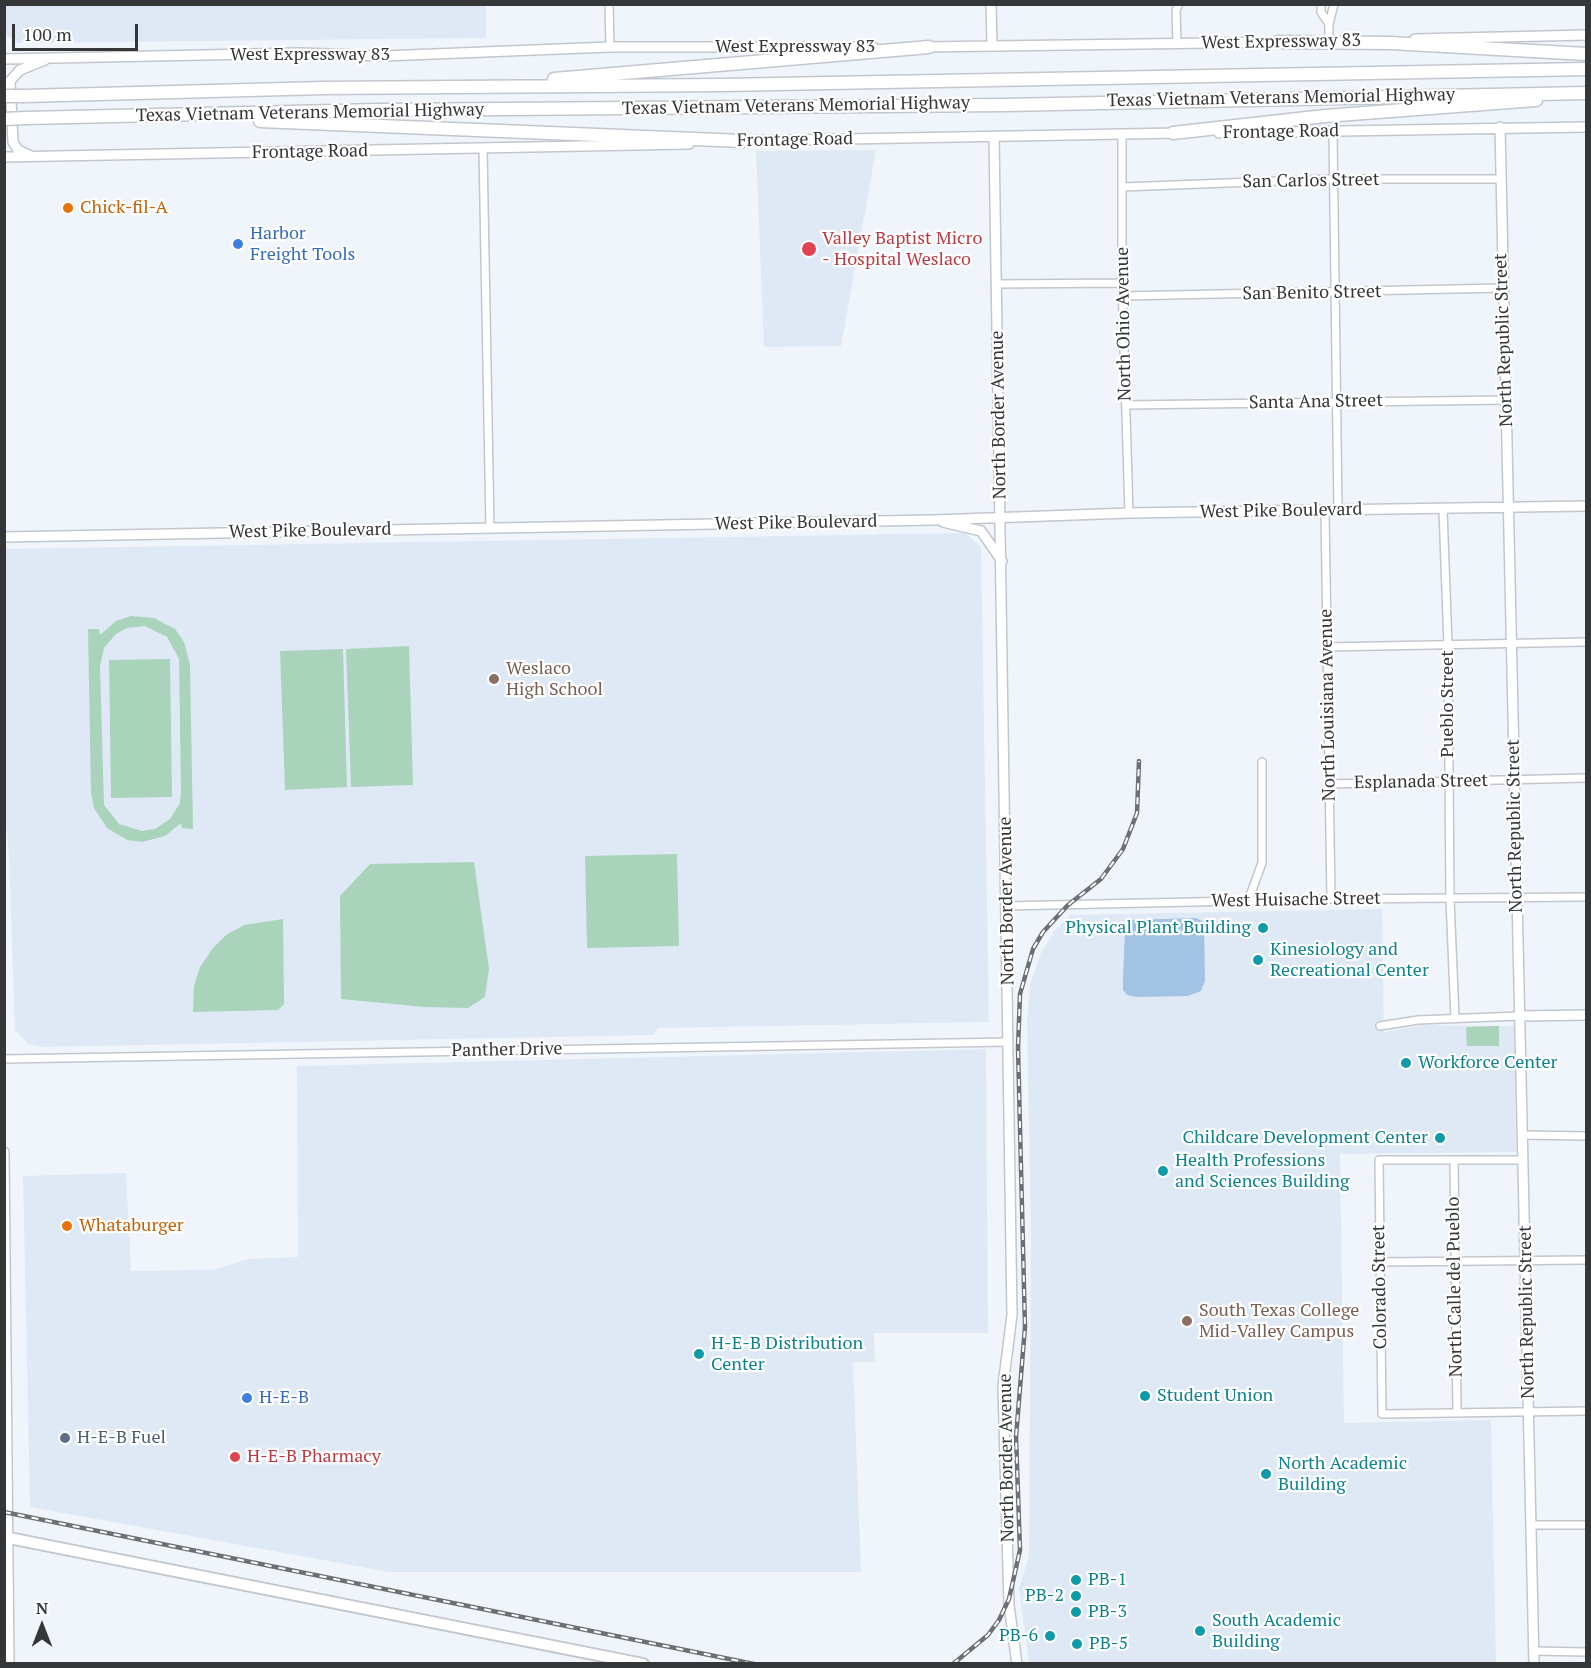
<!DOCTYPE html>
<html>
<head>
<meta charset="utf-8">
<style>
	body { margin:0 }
	#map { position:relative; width:1591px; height:1668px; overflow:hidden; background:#f0f5fc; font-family:"PT Serif",serif }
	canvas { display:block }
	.frame { position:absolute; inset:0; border:6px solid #343638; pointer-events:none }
	.north { position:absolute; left:12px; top:1596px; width:60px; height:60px; -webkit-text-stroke:4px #fff; paint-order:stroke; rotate:0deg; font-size:16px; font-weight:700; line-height:24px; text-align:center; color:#343638 }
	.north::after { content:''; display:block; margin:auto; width:21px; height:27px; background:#343638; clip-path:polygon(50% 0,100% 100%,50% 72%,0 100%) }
	.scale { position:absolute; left:12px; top:24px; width:126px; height:27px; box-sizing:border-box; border:3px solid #343638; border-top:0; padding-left:8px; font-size:18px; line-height:21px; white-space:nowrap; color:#343638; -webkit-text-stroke:4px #fff; paint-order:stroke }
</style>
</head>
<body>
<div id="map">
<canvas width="1591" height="1668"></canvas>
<div class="frame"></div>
<div class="north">N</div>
<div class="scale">100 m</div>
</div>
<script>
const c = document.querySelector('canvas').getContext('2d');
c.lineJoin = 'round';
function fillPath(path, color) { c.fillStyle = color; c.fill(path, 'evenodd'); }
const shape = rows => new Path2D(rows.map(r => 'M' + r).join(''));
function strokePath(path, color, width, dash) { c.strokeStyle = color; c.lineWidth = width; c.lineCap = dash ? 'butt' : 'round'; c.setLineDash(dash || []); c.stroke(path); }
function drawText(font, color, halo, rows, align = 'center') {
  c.font = font + ' "PT Serif",serif'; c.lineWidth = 4.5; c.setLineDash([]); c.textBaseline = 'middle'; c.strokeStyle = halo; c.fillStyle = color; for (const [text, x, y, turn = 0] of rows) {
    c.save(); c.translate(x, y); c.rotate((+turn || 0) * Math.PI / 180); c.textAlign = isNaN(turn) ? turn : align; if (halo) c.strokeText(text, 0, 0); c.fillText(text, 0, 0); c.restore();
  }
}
const built = shape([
	[5,4,486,5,486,38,16,43,5,33],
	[876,150,841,346,764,347,756,151],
	[965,533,981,547,989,1022,658,1028,654,1035,43,1047,28,1044,15,1030,9,855,4,809,4,549],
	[1382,909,1384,1032,1424,1025,1514,1026,1516,1152,1340,1154,1344,1423,1491,1420,1496,1663,1029,1663,1019,1588,1029,1556,1031,1233,1027,1021,1030,985,1041,953,1055,930,1070,915],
	[986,1049,988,1333,874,1333,875,1362,853,1362,861,1572,389,1572,30,1507,23,1176,126,1173,131,1271,212,1270,248,1259,298,1257,297,1066]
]);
const green = shape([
	[131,616,154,618,175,629,184,642,190,665,193,829,182,828,181,823,165,836,142,842,127,840,107,828,94,808,91,793,88,629,99,629,100,635,116,621],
	[145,626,167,637,179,659,181,791,180,803,170,819,155,829,142,831,119,824,104,805,100,666,104,648,116,634,127,628],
	[409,646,413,785,351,787,346,649],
	[343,649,347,787,285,790,280,651],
	[170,659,172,797,111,798,109,660],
	[677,854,679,946,587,948,585,856],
	[474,862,489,969,485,997,468,1008,424,1007,341,999,340,896,370,864],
	[283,919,284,1004,278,1010,193,1012,194,986,200,967,212,949,226,935,244,925],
	[1499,1026,1499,1046,1467,1046,1466,1027]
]);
const water = shape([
	[1196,918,1204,922,1205,981,1201,991,1188,996,1136,997,1127,995,1123,990,1123,978,1125,930,1129,920]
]);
const street = shape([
	[609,4,610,47],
	[1321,4,1321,12,1329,24],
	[1329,41,1329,24,1334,4],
	[1177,43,1176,10,1179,4],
	[1333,132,1338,510],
	[1122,135,1122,283,1129,513],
	[483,149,490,528],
	[1122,187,1332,179,1501,179],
	[997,284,1122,283],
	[1123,296,1502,288],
	[1126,405,1506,400],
	[1443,510,1448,645,1450,899,1455,1018],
	[1325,511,1331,899],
	[1327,647,1586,642],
	[1328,784,1586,778],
	[1248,901,1262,863,1262,762],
	[1006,906,1331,899,1586,897],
	[1380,1026,1418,1020,1519,1016],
	[4,1059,1009,1042],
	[1522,1135,1586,1136],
	[1522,1160,1379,1160,1382,1414,1586,1411],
	[1454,1161,1457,1413],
	[1379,1262,1586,1260],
	[1531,1525,1586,1525],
	[1534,1651,1586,1652]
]);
const secondary = shape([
	[991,4,992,45],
	[1415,39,1586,35],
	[923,47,1284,42],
	[4,59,301,53,383,56,610,47,873,47],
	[1500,127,1534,1664],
	[1219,133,1586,127],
	[994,137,1012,1315,1003,1386,1009,1605,1017,1664],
	[736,141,1178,133],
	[29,155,18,150,13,142,10,81,20,70,45,60],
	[4,157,689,144],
	[943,522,981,531,1002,561],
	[4,537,933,520,1129,513,1586,506],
	[1519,1016,1586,1015],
	[4,1152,9,1664]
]);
const primary = shape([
	[4,1537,643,1664]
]);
const highway = shape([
	[1278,42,1391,43,1586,54],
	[554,79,929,47],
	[24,96,323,88,721,85,1586,69],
	[26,118,378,110,1005,105,1586,93],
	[260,121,742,141],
	[1173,133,1325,116,1536,100]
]);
const rail = shape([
	[4,1512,754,1664],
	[953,1664,988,1635,999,1620,1009,1599,1020,1550,1016,1437,1025,1327,1018,1048,1020,994,1033,949,1043,932,1068,905,1101,879,1123,849,1137,813,1139,761]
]);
const highwayBridge = shape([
	[4,96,24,96],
	[4,119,26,118]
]);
const markers = [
	[68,208,6,"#e8710a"],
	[238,244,6,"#3f7fe0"],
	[809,249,8,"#e0444e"],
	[494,679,6,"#8d6e63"],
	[1263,928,6,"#0f9aa8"],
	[1258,960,6,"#0f9aa8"],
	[1406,1063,6,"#0f9aa8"],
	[1440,1138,6,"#0f9aa8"],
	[1163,1171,6,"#0f9aa8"],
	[67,1226,6,"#e8710a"],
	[1187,1321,6,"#8d6e63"],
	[699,1354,6,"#0f9aa8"],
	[1145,1396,6,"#0f9aa8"],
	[247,1398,6,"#3f7fe0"],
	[65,1438,6,"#5c6f8a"],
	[235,1457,6,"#e0444e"],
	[1266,1474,6,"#0f9aa8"],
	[1076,1580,6,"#0f9aa8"],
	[1076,1596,6,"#0f9aa8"],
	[1076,1612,6,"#0f9aa8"],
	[1200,1631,6,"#0f9aa8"],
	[1050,1636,6,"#0f9aa8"],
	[1077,1644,6,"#0f9aa8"]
];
const streetNames = [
	["West Expressway 83",1281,42,-1],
	["West Expressway 83",795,47],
	["West Expressway 83",310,55],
	["Texas Vietnam Veterans Memorial Highway",1281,98,-1],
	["Texas Vietnam Veterans Memorial Highway",796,106,-1],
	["Texas Vietnam Veterans Memorial Highway",310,113,-1],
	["Frontage Road",1281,132,-1],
	["Frontage Road",795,140,-1],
	["Frontage Road",310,152,-1],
	["San Carlos Street",1311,181,-1],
	["San Benito Street",1312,293,-1],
	["North Ohio Avenue",1124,324,-91],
	["North Republic Street",1504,340,-92],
	["Santa Ana Street",1316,402,-1],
	["North Border Avenue",999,415,-91],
	["West Pike Boulevard",1281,511,-1],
	["West Pike Boulevard",796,523,-1],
	["West Pike Boulevard",310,531,-1],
	["Pueblo Street",1448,704,-90],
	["North Louisiana Avenue",1328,705,-91],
	["Esplanada Street",1421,782,-1],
	["North Republic Street",1515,826,-91],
	["West Huisache Street",1296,900,-1],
	["North Border Avenue",1007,901,-91],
	["Panther Drive",507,1050,-1],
	["Colorado Street",1380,1287,-91],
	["North Calle del Pueblo",1455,1287,-91],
	["North Republic Street",1527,1312,-91],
	["North Border Avenue",1007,1458,-91]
];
const foodNames = [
	["Chick-fil-A",80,208],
	["Whataburger",79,1226]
];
const shopNames = [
	["Harbor",250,234],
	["Freight Tools",250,255],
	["H-E-B",259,1398]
];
const healthNames = [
	["Valley Baptist Micro",822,239],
	["- Hospital Weslaco",822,260],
	["H-E-B Pharmacy",247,1457]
];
const educationNames = [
	["Weslaco",506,669],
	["High School",506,690],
	["South Texas College",1199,1311],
	["Mid-Valley Campus",1199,1332]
];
const cultureNames = [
	["Physical Plant Building",1251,928,"right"],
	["Kinesiology and",1270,950],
	["Recreational Center",1270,971],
	["Workforce Center",1418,1063],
	["Childcare Development Center",1428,1138,"right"],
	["Health Professions",1175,1161],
	["and Sciences Building",1175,1182],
	["H-E-B Distribution",711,1344],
	["Center",711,1365],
	["Student Union",1157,1396],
	["North Academic",1278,1464],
	["Building",1278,1485],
	["PB-1",1088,1580],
	["PB-2",1064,1596,"right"],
	["PB-3",1088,1612],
	["South Academic",1212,1621],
	["Building",1212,1642],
	["PB-6",1038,1636,"right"],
	["PB-5",1089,1644]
];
const serviceNames = [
	["H-E-B Fuel",77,1438]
];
fillPath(built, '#dfe9f6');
fillPath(green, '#a9d3bb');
fillPath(water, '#a2c3e4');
strokePath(street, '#c2c7cd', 10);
strokePath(secondary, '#c2c7cd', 12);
strokePath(primary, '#c2c7cd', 14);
strokePath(highway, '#c2c7cd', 15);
strokePath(street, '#fff', 7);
strokePath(secondary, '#fff', 9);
strokePath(primary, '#fff', 10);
strokePath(highway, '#fff', 12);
strokePath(rail, '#6d7073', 4.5);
strokePath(rail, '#fff', 2, [7]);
strokePath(highwayBridge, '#c2c7cd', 15, []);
strokePath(highwayBridge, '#fff', 12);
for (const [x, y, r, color] of markers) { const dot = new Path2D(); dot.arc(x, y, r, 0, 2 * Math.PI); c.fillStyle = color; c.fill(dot); strokePath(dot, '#fff', 2); }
drawText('18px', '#343638', '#fff', streetNames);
drawText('18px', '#c56008', '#fff', foodNames, 'left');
drawText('18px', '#366cbe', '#fff', shopNames, 'left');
drawText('18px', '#be3a42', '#fff', healthNames, 'left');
drawText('18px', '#785e54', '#fff', educationNames, 'left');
drawText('18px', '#0d838f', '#fff', cultureNames, 'left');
drawText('18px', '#4e5e75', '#fff', serviceNames, 'left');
</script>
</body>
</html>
